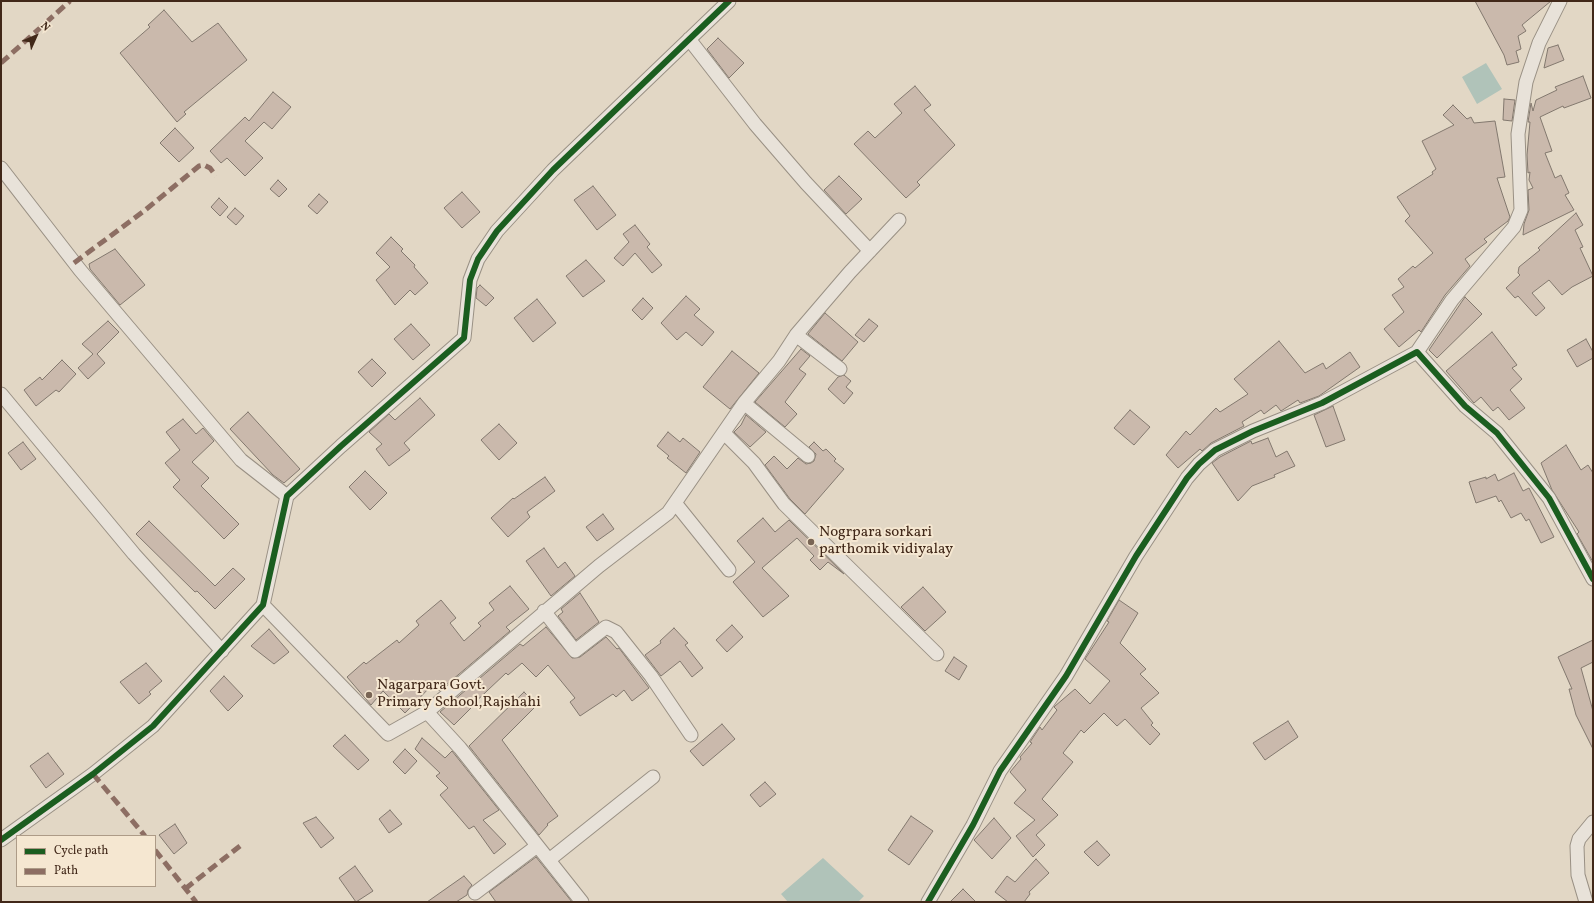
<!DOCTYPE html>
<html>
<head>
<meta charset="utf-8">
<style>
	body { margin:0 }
	#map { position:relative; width:1594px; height:903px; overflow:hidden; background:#e2d7c5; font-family:Vollkorn,serif }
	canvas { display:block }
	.frame { position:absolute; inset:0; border:2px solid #412819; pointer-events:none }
	.legend { position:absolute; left:16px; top:835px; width:140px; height:52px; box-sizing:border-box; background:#f5e7d1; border:1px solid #ad9b87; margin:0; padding:5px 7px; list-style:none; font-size:12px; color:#412819 }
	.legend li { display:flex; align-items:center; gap:8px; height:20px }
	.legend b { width:20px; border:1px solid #ad9b87 }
	.north { position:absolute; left:16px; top:16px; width:40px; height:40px; -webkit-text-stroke:3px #f5e7d1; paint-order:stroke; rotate:45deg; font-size:11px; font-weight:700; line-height:16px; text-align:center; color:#412819 }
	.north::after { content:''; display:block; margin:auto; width:14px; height:18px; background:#412819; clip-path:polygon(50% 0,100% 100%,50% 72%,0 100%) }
</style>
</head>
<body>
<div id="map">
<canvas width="1594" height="903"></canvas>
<div class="frame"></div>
<ul class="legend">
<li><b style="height:5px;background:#1b5e20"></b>Cycle path</li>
<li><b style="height:5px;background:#8d6e63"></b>Path</li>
</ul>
<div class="north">N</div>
</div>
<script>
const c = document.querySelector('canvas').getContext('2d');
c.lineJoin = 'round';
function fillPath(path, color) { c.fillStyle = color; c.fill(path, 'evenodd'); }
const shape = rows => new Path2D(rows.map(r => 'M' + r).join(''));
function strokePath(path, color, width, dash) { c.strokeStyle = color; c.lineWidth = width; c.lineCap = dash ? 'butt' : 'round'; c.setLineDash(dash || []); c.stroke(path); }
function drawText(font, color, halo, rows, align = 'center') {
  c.font = font + ' Vollkorn,serif'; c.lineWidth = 4; c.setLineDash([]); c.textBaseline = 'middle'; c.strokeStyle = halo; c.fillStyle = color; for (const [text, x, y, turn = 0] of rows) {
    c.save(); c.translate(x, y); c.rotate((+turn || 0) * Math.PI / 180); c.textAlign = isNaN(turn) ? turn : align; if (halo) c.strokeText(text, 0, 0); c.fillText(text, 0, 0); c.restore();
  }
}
const water = shape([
	[1486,63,1502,89,1477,104,1462,77],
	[823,858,864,896,858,902,788,902,781,894]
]);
const building = shape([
	[1475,1,1551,1,1522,25,1526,31,1518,36,1521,49,1516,51,1519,62,1507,65,1504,55,1475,1],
	[164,10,192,42,218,23,247,60,184,112,186,114,177,122,120,53,150,27,148,25,164,10],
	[718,38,744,63,729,78,707,49,718,38],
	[1558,45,1564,60,1544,68,1548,48,1558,45],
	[1583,76,1591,98,1564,108,1563,106,1540,117,1552,151,1545,153,1555,178,1561,175,1569,193,1565,195,1574,210,1523,235,1524,224,1529,210,1528,190,1533,188,1529,180,1530,172,1528,173,1527,155,1530,122,1528,122,1531,103,1533,111,1536,100,1557,90,1555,87,1583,76],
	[915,86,931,105,924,110,955,145,917,182,920,185,906,198,854,144,868,131,875,138,902,113,894,104,915,86],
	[273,92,291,107,272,129,264,122,245,141,263,158,245,176,227,158,221,163,210,151,245,117,249,121,273,92],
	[1504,99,1515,100,1512,121,1503,120,1504,99],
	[1453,105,1467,119,1471,117,1474,123,1495,121,1505,177,1497,178,1510,217,1508,221,1484,239,1487,242,1465,259,1470,266,1445,295,1421,332,1419,330,1399,347,1384,329,1404,312,1392,295,1404,287,1398,279,1413,266,1415,268,1433,253,1405,221,1410,216,1397,197,1433,174,1432,172,1436,169,1422,141,1454,125,1443,115,1453,105],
	[175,128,194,148,179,162,160,143,175,128],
	[839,176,862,199,846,214,824,190,839,176],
	[278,180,287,189,279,197,270,189,278,180],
	[593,186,616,215,597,230,574,200,593,186],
	[462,192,480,212,462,228,444,208,462,192],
	[319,194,328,202,317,214,308,206,319,194],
	[219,198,228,207,220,216,211,207,219,198],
	[235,208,244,216,236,225,227,217,235,208],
	[1576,213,1583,225,1575,230,1583,247,1580,248,1593,276,1572,287,1562,295,1549,280,1532,293,1545,308,1536,316,1518,296,1515,298,1506,288,1520,275,1518,273,1519,267,1540,250,1538,248,1576,213],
	[635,225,650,244,647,247,662,265,652,273,635,253,623,266,614,258,629,242,623,234,635,225],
	[391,237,403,249,401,251,415,265,414,267,428,283,415,295,410,290,395,305,376,280,390,267,376,253,391,237],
	[115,249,145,285,120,305,90,269,89,264,115,249],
	[586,260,605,281,583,297,566,276,586,260],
	[480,285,494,298,486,306,476,298,477,288,480,285],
	[686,296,700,309,694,315,714,332,702,346,686,332,677,340,661,323,686,296],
	[1465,297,1482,314,1437,358,1429,350,1465,297],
	[643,298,653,308,642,320,632,310,643,298],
	[537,299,556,323,533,342,514,318,537,299],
	[825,313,858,342,842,361,808,334,825,313],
	[869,319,878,326,864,342,855,335,869,319],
	[108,321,119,332,97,354,105,363,88,379,78,368,93,354,82,344,108,321],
	[411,324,430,345,413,360,394,339,411,324],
	[1492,332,1517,365,1512,368,1522,379,1510,390,1525,408,1509,420,1498,407,1493,411,1481,397,1474,403,1446,371,1492,332],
	[1586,339,1593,352,1593,358,1577,367,1567,350,1586,339],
	[1279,341,1305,373,1323,363,1326,369,1350,352,1360,367,1319,396,1300,403,1298,400,1281,411,1276,405,1264,414,1261,410,1242,422,1244,426,1211,443,1202,451,1200,449,1178,468,1166,455,1186,431,1190,435,1216,408,1220,412,1248,394,1234,379,1279,341],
	[801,349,810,356,799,369,806,374,785,402,797,414,785,427,755,402,801,349],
	[732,351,759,373,730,409,703,387,732,351],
	[372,359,386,373,372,387,358,372,372,359],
	[62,360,76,374,59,392,56,390,36,406,24,390,40,377,42,380,62,360],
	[844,375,851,381,846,387,853,393,844,404,828,389,838,377,844,375],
	[420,398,435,415,404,443,410,450,389,466,376,449,382,444,369,432,389,414,395,420,420,398],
	[1333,406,1345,440,1326,447,1314,415,1333,406],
	[1130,410,1150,427,1134,445,1114,428,1130,410],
	[248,412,300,469,284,483,273,475,230,429,248,412],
	[746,415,766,432,750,447,734,432,741,425,746,415],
	[183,419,196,434,203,428,214,441,192,462,209,478,201,486,239,524,224,539,173,487,180,480,165,463,180,450,166,432,183,419],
	[499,424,517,443,499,460,481,440,499,424],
	[668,432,680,442,683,438,700,452,686,473,667,458,669,456,657,446,668,432],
	[1268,438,1276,457,1287,451,1295,466,1274,475,1275,477,1252,486,1238,501,1212,463,1220,457,1251,441,1252,444,1268,438],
	[23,442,36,459,21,470,8,453,23,442],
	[814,442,823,451,826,449,836,459,834,461,844,469,805,514,790,499,765,465,774,456,787,469,798,458,806,464,811,463,814,461,816,454,809,447,814,442],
	[1566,445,1581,470,1588,465,1593,473,1593,562,1577,534,1579,532,1552,490,1541,463,1566,445],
	[365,471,387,493,370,510,349,487,365,471],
	[1514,473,1523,491,1529,488,1554,537,1541,543,1529,519,1526,521,1521,513,1511,518,1501,500,1499,502,1496,496,1476,503,1469,482,1486,477,1486,479,1495,474,1498,481,1514,473],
	[545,477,555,491,527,512,530,517,508,537,491,518,513,498,514,499,545,477],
	[603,514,614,529,597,541,586,527,603,514],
	[763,518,775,532,789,520,844,574,828,562,820,570,810,560,814,556,797,538,762,568,789,596,763,617,733,582,755,562,737,541,763,518],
	[149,521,215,586,233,568,245,579,215,609,197,591,195,592,136,534,149,521],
	[544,548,558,568,565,562,575,576,551,596,526,561,544,548],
	[510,586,529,609,506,627,510,631,439,691,433,684,405,713,383,691,371,705,347,677,364,662,366,664,397,640,399,643,419,625,416,621,441,600,456,618,450,623,464,641,481,626,478,623,494,610,489,603,510,586],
	[923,587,946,612,925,631,901,607,923,587],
	[580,593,599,622,576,640,558,616,563,612,561,609,580,593],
	[1119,600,1138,613,1120,643,1146,669,1140,674,1159,693,1141,708,1153,723,1151,725,1160,734,1150,745,1125,719,1117,726,1104,713,1084,733,1081,730,1063,753,1073,762,1042,799,1058,815,1036,835,1045,845,1033,857,1016,836,1035,820,1014,803,1026,790,1010,772,1021,759,1020,757,1032,743,1030,742,1040,727,1042,730,1057,710,1054,707,1055,706,1075,689,1090,704,1110,681,1085,659,1109,622,1107,621,1119,600],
	[732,625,743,637,727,652,716,640,732,625],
	[546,627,572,658,580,657,606,637,617,649,619,648,649,688,632,701,624,690,616,697,613,694,580,716,570,702,575,698,548,665,536,677,522,663,508,675,506,673,470,707,471,708,454,725,440,712,520,644,523,646,546,627],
	[674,628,688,643,685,645,703,668,692,677,680,661,661,676,645,655,661,643,660,641,674,628],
	[269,629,289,652,274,664,251,646,269,629],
	[1593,640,1593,662,1581,668,1593,711,1593,749,1576,715,1569,689,1572,689,1558,657,1593,640],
	[954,657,967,666,959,680,945,671,954,657],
	[146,663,162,681,149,692,151,694,139,704,120,682,146,663],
	[224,676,243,696,228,711,210,691,224,676],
	[524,692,537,705,502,740,558,816,547,824,548,825,539,835,469,746,524,692],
	[1288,721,1298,737,1265,760,1253,743,1288,721],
	[722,724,735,739,703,766,690,751,722,724],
	[345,735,369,760,358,770,333,746,345,735],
	[422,738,445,758,452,751,499,810,483,820,506,844,494,854,474,826,469,829,440,795,448,788,436,776,440,773,415,749,422,738],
	[405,749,417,761,405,774,393,762,405,749],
	[48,753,64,774,46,788,30,766,48,753],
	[765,782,776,794,760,807,750,795,765,782],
	[390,810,402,824,389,833,379,819,390,810],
	[911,816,933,831,909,865,888,850,911,816],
	[316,817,334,838,321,848,303,823,316,817],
	[994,818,1011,838,992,859,974,840,994,818],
	[175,824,187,843,174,854,159,835,175,824],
	[1097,841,1110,855,1098,866,1084,852,1097,841],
	[536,857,572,902,496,902,489,892,536,857],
	[1036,859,1049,873,1029,892,1030,894,1024,902,1008,902,995,892,1007,876,1015,882,1036,859],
	[355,866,373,891,356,902,339,878,355,866],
	[464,876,472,885,468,890,467,895,456,902,427,902,464,876],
	[963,889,976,902,950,902,963,889]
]);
const minor = shape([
	[689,39,755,124,806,183,870,251],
	[1,168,80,270,241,460,287,496],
	[796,335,840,369],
	[1417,352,1452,300,1514,227,1521,210,1518,134,1526,82,1539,43,1560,1],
	[1,394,134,554,222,651],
	[744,403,808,456],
	[724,433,754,463,784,504,937,654],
	[676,504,729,570],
	[263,605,388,734,427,712,460,748,582,902],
	[544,611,575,651,606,627,616,632,651,676,691,735],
	[427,712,599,566,668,513,744,403,779,361,796,335,850,272,899,220],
	[1,840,93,774,153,726,263,605,287,496,341,446,464,338,470,280,478,259,497,231,553,170,729,1],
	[549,860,653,777],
	[475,893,537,846],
	[928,902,973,825,1000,771,1066,676,1136,556,1187,478,1199,464,1215,450,1253,431,1322,403,1417,352,1465,406,1497,433,1549,498,1593,579],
	[1586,902,1578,875,1577,846,1579,839,1593,822]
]);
const quiet = shape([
	[1,63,70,1],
	[74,263,144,211,199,166,204,165,210,168,216,176],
	[93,774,145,836],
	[155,850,196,902],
	[185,889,240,846]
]);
const cycleway = shape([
	[1,840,93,774,153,726,263,605,287,496,341,446,464,338,470,280,478,259,497,231,553,170,729,1],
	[928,902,973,825,1000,771,1066,676,1136,556,1187,478,1199,464,1215,450,1253,431,1322,403,1417,352,1465,406,1497,433,1549,498,1593,579]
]);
const markers = [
	[811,542,4,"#796555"],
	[369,695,4,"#796555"]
];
const poiNames = [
	["Nogrpara sorkari",819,533],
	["parthomik vidiyalay",819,550],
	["Nagarpara Govt.",377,686],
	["Primary School,Rajshahi",377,703]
];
fillPath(water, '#b0c3b9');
fillPath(building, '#cab9ac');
strokePath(building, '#82786e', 1);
strokePath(minor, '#999084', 15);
strokePath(minor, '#e8e2d9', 13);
strokePath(quiet, '#8d6e63', 5, [10, 5]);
strokePath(cycleway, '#1b5e20', 6);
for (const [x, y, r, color] of markers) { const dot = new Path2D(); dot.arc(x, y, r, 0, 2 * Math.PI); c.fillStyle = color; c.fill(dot); strokePath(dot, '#f5e7d1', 1.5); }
drawText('15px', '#412819', '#f5e7d1', poiNames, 'left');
</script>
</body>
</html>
